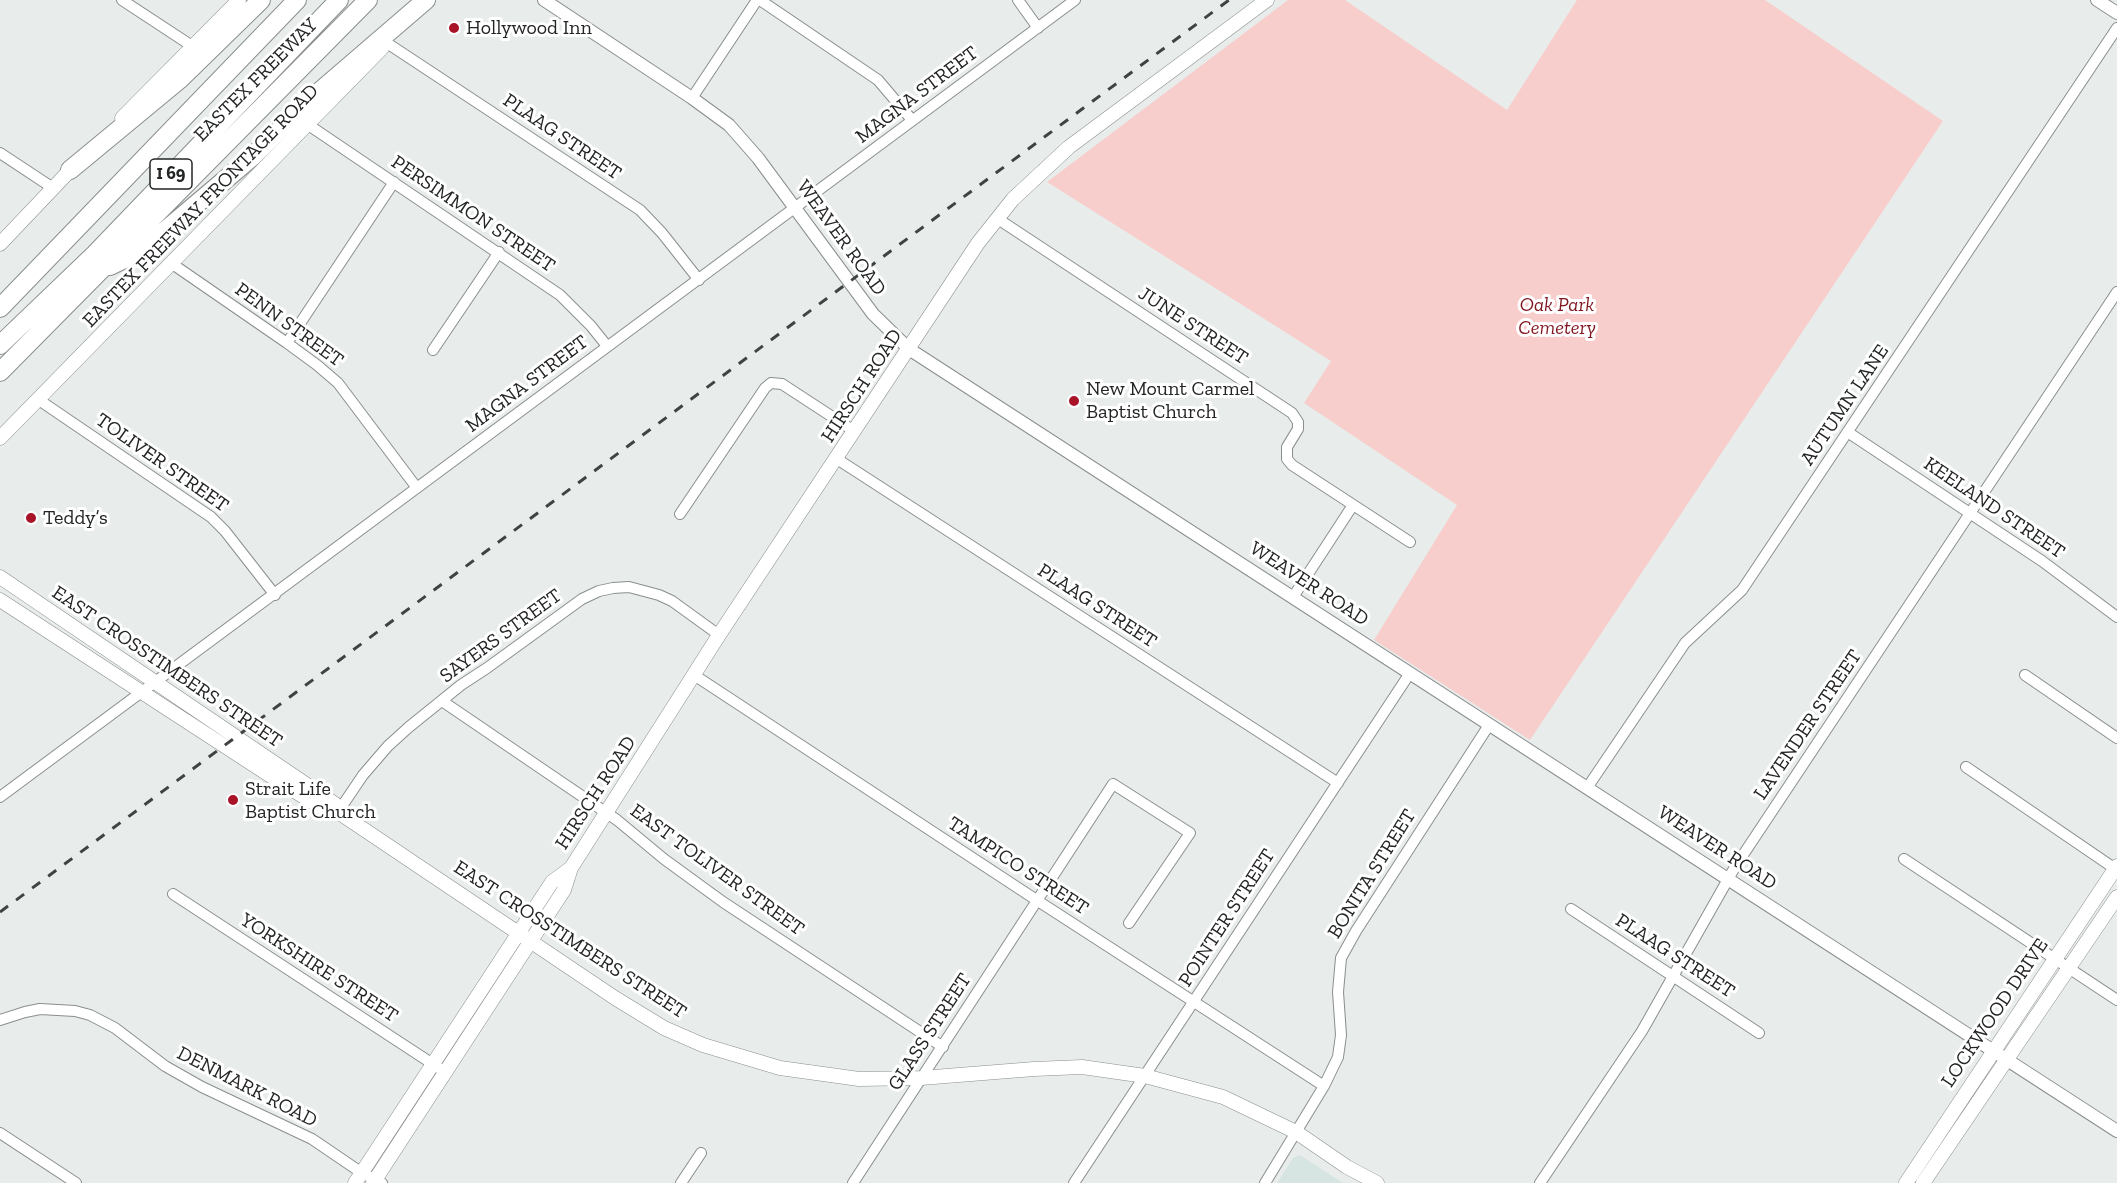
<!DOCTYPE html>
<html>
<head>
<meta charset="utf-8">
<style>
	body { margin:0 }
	canvas { display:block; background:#e8edec }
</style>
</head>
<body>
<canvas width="2117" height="1183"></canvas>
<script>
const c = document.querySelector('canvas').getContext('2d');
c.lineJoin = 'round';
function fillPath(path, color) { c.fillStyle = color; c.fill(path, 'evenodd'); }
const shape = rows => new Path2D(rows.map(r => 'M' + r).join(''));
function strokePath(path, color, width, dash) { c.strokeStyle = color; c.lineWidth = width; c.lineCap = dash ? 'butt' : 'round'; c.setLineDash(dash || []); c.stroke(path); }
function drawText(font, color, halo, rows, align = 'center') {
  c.font = font + ' "Zilla Slab",serif'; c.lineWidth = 6; c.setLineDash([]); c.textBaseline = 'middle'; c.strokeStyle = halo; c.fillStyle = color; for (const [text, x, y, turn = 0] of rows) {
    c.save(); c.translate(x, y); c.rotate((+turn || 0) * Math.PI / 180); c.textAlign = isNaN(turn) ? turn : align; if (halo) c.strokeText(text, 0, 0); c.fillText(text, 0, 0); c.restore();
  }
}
const built = shape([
	[1300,1155,1343,1183,1277,1183,1293,1158]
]);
const green = shape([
	[1288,0,1345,0,1507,110,1577,0,1765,0,1943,121,1530,740,1374,640,1457,505,1304,403,1331,361,1047,182]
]);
const minor = shape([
	[122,0,192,46],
	[760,0,878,80,912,120],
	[1018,0,1038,28],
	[387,43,640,210,662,233,699,280],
	[692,98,757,0],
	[307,124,560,295,591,326,607,346],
	[0,153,53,188],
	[998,219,1292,413,1298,422,1298,429,1287,447,1287,459,1292,465,1410,542],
	[171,263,287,343,317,365,338,383,417,488],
	[287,343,394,182],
	[433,350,499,252],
	[39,400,211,517,225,531,275,595],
	[1849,433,2042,561,2117,617],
	[837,459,1338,783],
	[680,514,765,388,771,383,782,384,854,431],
	[1293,597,1353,505],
	[694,675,1038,901,1324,1086],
	[2025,675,2117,738],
	[442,701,617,820,664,859,723,902,943,1047],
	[1966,767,2117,870],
	[1587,788,1685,643,1742,590,2117,28],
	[0,797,1075,0],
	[338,812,363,775,388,746,409,727,461,685,487,668,582,599,599,591,613,588,629,587,659,595,672,601,719,635],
	[1904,859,2117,1000],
	[173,894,445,1072],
	[1571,909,1759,1033],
	[0,1020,25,1012,40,1009,75,1011,90,1015,115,1028,165,1066,202,1087,312,1139,362,1173,382,1183],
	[0,1133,76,1183],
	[681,1183,701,1153],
	[853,1183,1113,784,1190,833,1129,923],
	[1074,1183,1410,673],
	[1265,1183,1324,1086,1338,1057,1341,1035,1338,992,1341,958,1356,931,1489,725],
	[1540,1183,1642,1031,1735,867,2117,292]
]);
const tertiary = shape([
	[544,0,692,98,729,125,758,158,873,314,909,349,2117,1131],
	[2097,0,2117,13]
]);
const secondary = shape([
	[122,118,239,0],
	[0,244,77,163],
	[0,438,382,48],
	[0,577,335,804,338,812,615,998,664,1028,703,1045,780,1068,859,1079,921,1078,1034,1069,1082,1067,1145,1076,1223,1097,1296,1132,1347,1167,1377,1183],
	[0,600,283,784,329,812,338,812],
	[355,1183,552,882,571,868],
	[373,1183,564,890,571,868,719,635,978,243,1013,199,1069,147,1267,0],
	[1906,1183,2117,866],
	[1923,1183,2117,897]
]);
const motorway = shape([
	[70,170,180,79,261,0],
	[110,266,141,251,252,157,319,92,426,0],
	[0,308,297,0],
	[0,345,95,254,339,0],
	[0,372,368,0]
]);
const rail = shape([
	[0,912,1229,0]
]);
const markers = [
	[454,28,6,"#a91327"],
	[1074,401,6,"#a91327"],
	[31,518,6,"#a91327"],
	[233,800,6,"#a91327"]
];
const shields = [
	[171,174,42]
];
const shieldNames = [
	["I 69",171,174]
];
const poiNames = [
	["Hollywood Inn",466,28],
	["New Mount Carmel",1086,389],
	["Baptist Church",1086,412],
	["Teddy’s",43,518],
	["Strait Life",245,789],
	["Baptist Church",245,812]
];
const streetNames = [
	["EASTEX FREEWAY",256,80,-45],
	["MAGNA STREET",917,95,-37],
	["PLAAG STREET",562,137,34],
	["EASTEX FREEWAY FRONTAGE ROAD",201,206,-46],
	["PERSIMMON STREET",473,214,34],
	["WEAVER ROAD",841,238,54],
	["PENN STREET",289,325,36],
	["JUNE STREET",1193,326,33],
	["MAGNA STREET",527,384,-37],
	["HIRSCH ROAD",862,386,-57],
	["AUTUMN LANE",1845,405,-56],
	["TOLIVER STREET",162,463,35],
	["KEELAND STREET",1994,508,34],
	["WEAVER ROAD",1309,584,33],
	["PLAAG STREET",1097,606,33],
	["SAYERS STREET",501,636,-36],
	["EAST CROSSTIMBERS STREET",167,667,34],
	["LAVENDER STREET",1808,725,-56],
	["HIRSCH ROAD",596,793,-57],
	["WEAVER ROAD",1717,848,33],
	["TAMPICO STREET",1018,866,33],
	["EAST TOLIVER STREET",717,870,36],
	["BONITA STREET",1372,874,-58],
	["POINTER STREET",1227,918,-57],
	["EAST CROSSTIMBERS STREET",570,940,33],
	["PLAAG STREET",1675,956,33],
	["YORKSHIRE STREET",319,968,33],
	["LOCKWOOD DRIVE",1995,1013,-56],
	["GLASS STREET",930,1032,-57],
	["DENMARK ROAD",247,1087,27]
];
const parkNames = [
	["Oak Park",1557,305],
	["Cemetery",1557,328]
];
fillPath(built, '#d6e4e2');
fillPath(green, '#f7cecb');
strokePath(minor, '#8a8e8e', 12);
strokePath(tertiary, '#8a8e8e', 14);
strokePath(secondary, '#8a8e8e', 15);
strokePath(motorway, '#8a8e8e', 20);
strokePath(minor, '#fff', 10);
strokePath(tertiary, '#fff', 12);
strokePath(secondary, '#fff', 14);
strokePath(motorway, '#fff', 18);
strokePath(rail, '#414343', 3, [10, 10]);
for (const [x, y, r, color] of markers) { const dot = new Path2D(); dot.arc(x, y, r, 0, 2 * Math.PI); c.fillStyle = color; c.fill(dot); strokePath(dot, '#fff', 2); }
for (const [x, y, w] of shields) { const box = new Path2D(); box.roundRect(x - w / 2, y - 15, w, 30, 4.5); c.fillStyle = '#fff'; c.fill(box); strokePath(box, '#232525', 1.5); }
drawText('bold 18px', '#232525', null, shieldNames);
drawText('20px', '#232525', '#fff', poiNames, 'left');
drawText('20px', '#232525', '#fff', streetNames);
drawText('italic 20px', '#80161f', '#fff', parkNames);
</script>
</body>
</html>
